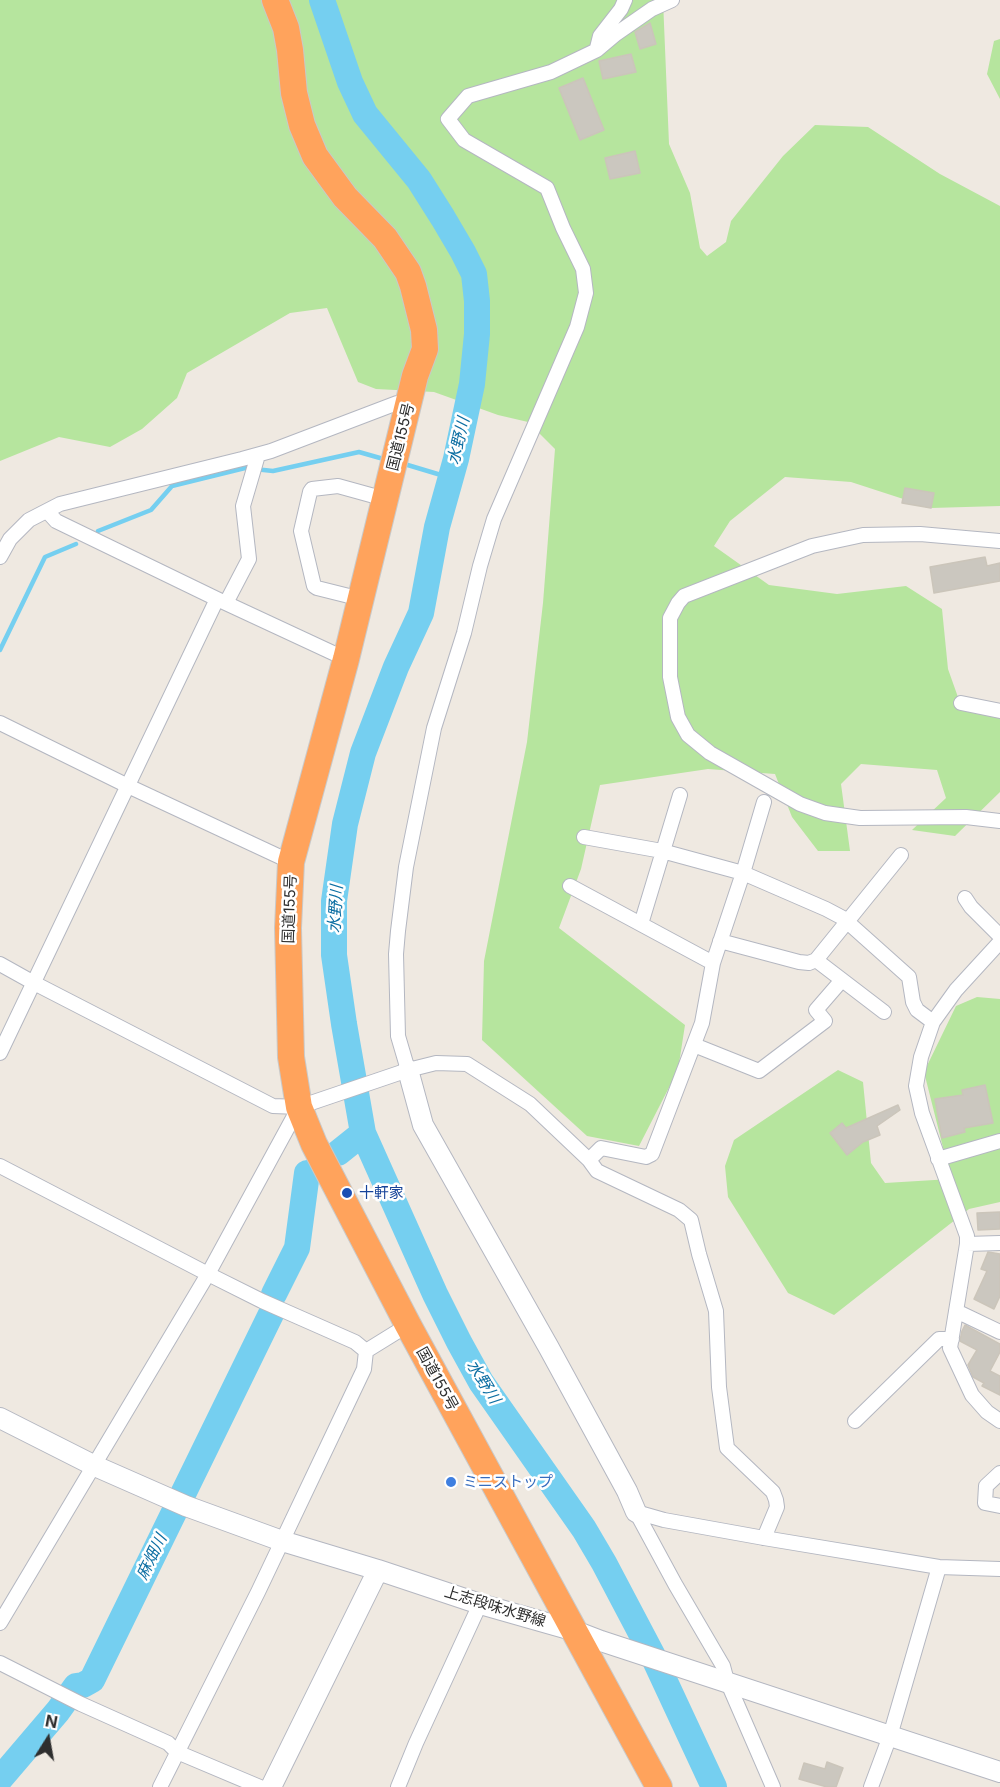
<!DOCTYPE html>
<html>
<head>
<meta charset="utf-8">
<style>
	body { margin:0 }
	#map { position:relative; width:1000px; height:1787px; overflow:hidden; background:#efe9e1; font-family:Inter,sans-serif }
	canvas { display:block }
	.north { position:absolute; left:18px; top:1709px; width:60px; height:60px; -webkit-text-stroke:4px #fff; paint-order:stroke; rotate:11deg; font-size:16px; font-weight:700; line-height:24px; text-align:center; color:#2e2e2e }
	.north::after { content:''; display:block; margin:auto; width:21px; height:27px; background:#2e2e2e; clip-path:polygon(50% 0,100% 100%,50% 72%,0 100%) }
</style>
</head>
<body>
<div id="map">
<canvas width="1000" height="1787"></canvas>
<div class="north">N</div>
</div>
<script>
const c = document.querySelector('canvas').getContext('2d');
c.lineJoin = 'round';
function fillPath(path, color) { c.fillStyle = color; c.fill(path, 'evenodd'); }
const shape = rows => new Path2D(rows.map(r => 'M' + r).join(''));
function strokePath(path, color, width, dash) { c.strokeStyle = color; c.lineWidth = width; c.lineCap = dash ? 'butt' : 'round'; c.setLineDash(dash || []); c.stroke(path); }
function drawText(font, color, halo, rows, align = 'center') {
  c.font = font + ' Inter,"Noto Sans JP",sans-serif'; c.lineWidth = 5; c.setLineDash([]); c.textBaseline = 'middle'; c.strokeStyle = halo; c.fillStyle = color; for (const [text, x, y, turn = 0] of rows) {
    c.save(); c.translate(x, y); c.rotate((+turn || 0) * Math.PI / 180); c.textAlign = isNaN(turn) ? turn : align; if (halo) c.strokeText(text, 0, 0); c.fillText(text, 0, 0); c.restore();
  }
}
const green = shape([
	[0,0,663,0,669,144,690,193,700,248,707,256,726,242,731,221,783,156,815,125,868,127,940,174,1000,206,1000,506,931,508,851,482,785,477,730,521,714,546,769,585,837,594,906,586,942,609,948,669,959,700,1000,706,1000,792,955,836,912,830,946,798,937,770,861,764,841,784,850,851,818,851,792,817,775,774,708,769,600,785,581,869,559,928,685,1025,678,1070,639,1146,587,1136,482,1040,484,961,527,742,543,603,555,449,528,422,498,415,434,392,376,389,358,382,327,308,290,313,187,373,177,398,142,429,110,447,59,437,0,461],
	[1000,39,1000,99,987,74,994,41],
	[977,997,1000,999,1000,1202,969,1209,834,1315,788,1293,728,1197,725,1166,734,1140,838,1070,863,1082,871,1163,885,1183,951,1179,924,1072,956,1006]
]);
const stream = shape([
	[401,463,451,478],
	[98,531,151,510,172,486,245,468,273,471,359,452,387,460],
	[0,650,45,557,76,544]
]);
const river = shape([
	[322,0,350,82,365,114,419,180,443,218,463,252,474,274,477,301,477,334,472,384,456,459,437,527,421,613,396,667,363,753,345,824,334,901,334,955,344,1024,363,1133,435,1294,459,1342,481,1382,584,1529,604,1563,653,1656,714,1787],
	[338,1153,363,1133],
	[274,1294,297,1248,307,1173],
	[0,1779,58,1711,76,1686,83,1685,92,1680,272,1312]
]);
const building = shape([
	[650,23,656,44,640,49,635,32,650,23],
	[631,54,636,72,603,79,599,61,631,54],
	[583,78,604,130,580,140,559,88,583,78],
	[635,151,640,173,610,179,605,158,635,151],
	[905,488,934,493,931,508,902,503,905,488],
	[985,557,987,566,1000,563,1000,581,934,593,930,567,985,557],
	[985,1085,993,1123,964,1128,965,1132,942,1138,935,1099,963,1095,962,1090,985,1085],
	[898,1105,900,1110,877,1126,880,1135,863,1142,847,1155,830,1133,842,1123,846,1128,898,1105],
	[1000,1212,1000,1229,978,1230,977,1213,1000,1212],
	[988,1252,1000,1254,1000,1296,994,1309,974,1299,987,1271,981,1269,988,1252],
	[965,1325,1000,1344,1000,1352,990,1371,1000,1376,1000,1395,982,1386,984,1383,973,1377,968,1365,977,1350,960,1341,962,1331,965,1325],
	[827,1762,843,1768,836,1787,827,1787,799,1779,804,1763,825,1769,827,1762]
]);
const street = shape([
	[597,48,600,36,621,9,625,0],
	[47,511,56,521,217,599,346,659],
	[1000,541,920,534,863,535,812,546,684,596,678,603,670,618,670,677,678,717,688,735,710,753,800,804,825,813,860,818,966,817,1000,821],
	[0,557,10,539,29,520,60,504,242,459,271,451,397,403,409,405],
	[361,599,317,588,314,586,301,531,310,492,312,489,338,486,385,499],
	[226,603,249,559,243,506,258,455],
	[961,703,1000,711],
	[0,723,128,786,291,862],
	[584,837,662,851,743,873,826,909,843,918,909,977,913,1002,917,1010,933,1022],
	[570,886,713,963],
	[965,898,971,907,1000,936],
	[641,924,680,795],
	[720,941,799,962,809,963,816,960,901,855],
	[1000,942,956,990,933,1022,921,1057,916,1086,922,1113,967,1236,967,1244,950,1348,972,1395,987,1412,1000,1421],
	[816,960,884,1012],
	[0,964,34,983,273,1106,299,1107,408,1070,436,1063,467,1064,530,1104,589,1160,597,1171,679,1210,691,1220,699,1254,716,1311,719,1387,727,1448,773,1492,776,1500,777,1507,764,1538],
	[694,1045,759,1071,825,1021,816,1010,842,980],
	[0,1053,217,599],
	[408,1070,398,1036,396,954,398,931,406,867,434,728,464,633,480,566,494,519,577,327,586,293,583,269,563,228,547,188,464,140,448,119,468,96,551,72,597,50,616,34,652,9,672,0],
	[938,1159,1000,1141],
	[589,1160,601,1148,646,1157,652,1154,702,1023,713,963,743,873,764,802],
	[0,1166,208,1274,262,1301,355,1342,366,1351],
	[967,1244,1000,1243],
	[956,1311,1000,1332],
	[855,1421,939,1339,952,1339],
	[1000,1473,986,1486,985,1503,1000,1506],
	[636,1512,664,1520,764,1538,939,1567,1000,1569],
	[636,1512,675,1584,723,1666,727,1681,773,1787],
	[0,1623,208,1274,299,1107],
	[0,1663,81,1704,168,1743,177,1752,260,1787],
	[160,1787,258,1592,364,1369,366,1351,408,1325],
	[398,1787,416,1743,480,1604],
	[871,1787,890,1736,939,1567]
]);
const secondary = shape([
	[408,1070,423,1125,549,1348,627,1491,636,1512],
	[0,1418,95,1466,186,1506,282,1541,378,1570,480,1604,575,1631,601,1641,1000,1772],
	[271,1787,378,1570]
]);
const highway = shape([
	[275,0,286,28,290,50,294,93,302,125,315,156,345,197,385,238,408,272,413,286,424,330,425,349,415,376,346,659,291,862,288,928,291,1057,299,1107,314,1144,408,1325,659,1787]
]);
const markers = [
	[347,1193,6,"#1a4fb4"],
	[451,1482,6,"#3f7fe0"]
];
const streetNames = [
	["国道155号",401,437,-76],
	["国道155号",290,909,-88],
	["国道155号",437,1379,61],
	["上志段味水野線",495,1607,17]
];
const transitNames = [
	["十軒家",359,1193]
];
const shopNames = [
	["ミニストップ",463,1482]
];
const waterNames = [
	["水野川",459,441,-77],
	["水野川",336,909,-87],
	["水野川",483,1382,58],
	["麻畑川",152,1557,-64]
];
fillPath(green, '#b6e59e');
strokePath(stream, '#75cff0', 4.5);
strokePath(river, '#75cff0', 26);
fillPath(building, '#cbc7bf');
strokePath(building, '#cbc5ba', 1.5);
strokePath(street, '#b4b7c1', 16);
strokePath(secondary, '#b4b7c1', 22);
strokePath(highway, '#c9c9c9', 28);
strokePath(street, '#fff', 14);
strokePath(secondary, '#fff', 20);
strokePath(highway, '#ffa35c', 26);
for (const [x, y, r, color] of markers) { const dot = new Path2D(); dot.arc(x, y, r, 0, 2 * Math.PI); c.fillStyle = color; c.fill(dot); strokePath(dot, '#fff', 2); }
drawText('15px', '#2e2e2e', '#fff', streetNames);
drawText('15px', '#164399', '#fff', transitNames, 'left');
drawText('15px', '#366cbe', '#fff', shopNames, 'left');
drawText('italic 16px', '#0d6fa3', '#fff', waterNames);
</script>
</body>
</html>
